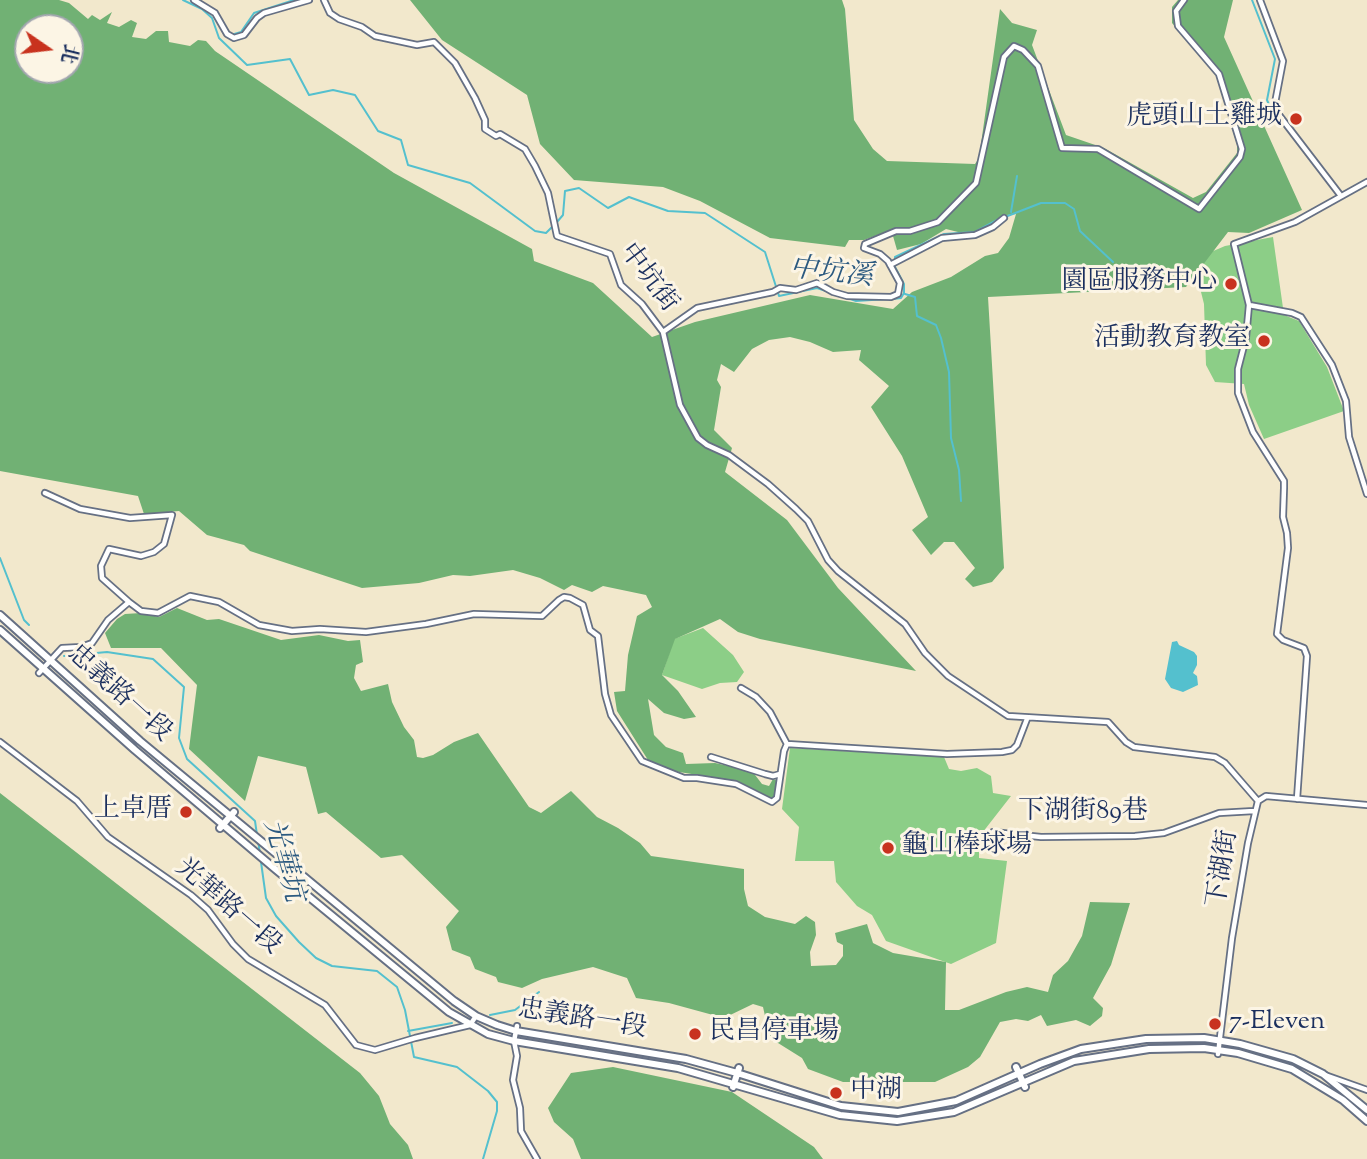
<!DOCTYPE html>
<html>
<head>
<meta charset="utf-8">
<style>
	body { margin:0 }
	#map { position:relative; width:1367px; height:1159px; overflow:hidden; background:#f2e8cc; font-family:"Sorts Mill Goudy","Noto Serif TC",serif }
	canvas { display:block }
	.north { position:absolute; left:14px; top:14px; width:70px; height:70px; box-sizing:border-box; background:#fcf5e5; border:2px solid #a2a6af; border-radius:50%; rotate:104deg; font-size:19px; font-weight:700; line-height:28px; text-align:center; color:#1b2f5e }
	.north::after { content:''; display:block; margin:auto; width:24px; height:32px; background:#c8321e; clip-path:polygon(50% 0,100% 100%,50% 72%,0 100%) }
</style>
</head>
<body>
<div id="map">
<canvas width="1367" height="1159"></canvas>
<div class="north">北</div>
</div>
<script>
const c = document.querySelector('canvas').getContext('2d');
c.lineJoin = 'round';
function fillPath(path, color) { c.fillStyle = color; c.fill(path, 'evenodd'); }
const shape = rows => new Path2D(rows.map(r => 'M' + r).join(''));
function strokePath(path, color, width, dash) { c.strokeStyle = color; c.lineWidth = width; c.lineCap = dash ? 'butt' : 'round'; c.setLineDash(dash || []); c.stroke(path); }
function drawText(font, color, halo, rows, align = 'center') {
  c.font = font + ' "Sorts Mill Goudy","Noto Serif TC",serif'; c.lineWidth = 6; c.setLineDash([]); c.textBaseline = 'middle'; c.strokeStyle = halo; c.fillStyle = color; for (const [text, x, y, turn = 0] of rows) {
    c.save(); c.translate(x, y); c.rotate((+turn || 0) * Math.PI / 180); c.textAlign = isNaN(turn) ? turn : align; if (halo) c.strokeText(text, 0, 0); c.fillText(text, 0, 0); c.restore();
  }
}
const green = shape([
	[1273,237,1284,315,1299,321,1327,367,1344,411,1264,439,1249,405,1244,384,1215,382,1206,365,1204,304,1199,284,1190,261,1225,246],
	[703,628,733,655,744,672,737,682,720,683,702,689,662,675,674,639],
	[790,748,944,757,949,769,961,771,977,768,991,776,993,793,1011,796,979,837,979,858,1007,861,996,943,951,964,886,941,872,915,857,906,836,882,834,861,795,861,799,827,782,809]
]);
const forest = shape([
	[0,0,59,0,69,3,88,19,92,15,100,20,112,12,107,23,119,27,131,20,137,23,132,37,146,39,156,31,168,31,169,42,190,46,198,40,206,41,215,51,394,173,532,249,534,261,593,283,652,337,695,322,810,295,893,309,912,292,951,277,985,256,998,253,1009,238,1016,214,1007,215,984,229,966,234,946,229,921,244,897,250,893,236,880,234,864,240,849,240,845,247,770,238,700,201,663,187,574,180,540,144,527,95,442,40,410,0,842,0,845,9,854,120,873,149,887,161,975,164,979,158,1000,9,1012,23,1037,30,1032,45,1066,135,1104,148,1193,198,1206,192,1237,153,1237,145,1216,74,1172,23,1172,7,1178,0,1233,0,1224,37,1302,210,1249,233,1228,232,1186,287,988,297,1004,568,992,582,973,587,965,579,975,568,954,542,944,542,931,555,912,530,928,517,902,456,871,407,889,386,859,360,861,350,833,352,810,342,790,337,769,340,752,349,734,372,721,364,717,380,721,387,714,430,732,448,725,472,787,520,838,588,916,671,760,639,738,632,720,619,675,639,662,675,678,691,696,717,684,719,664,713,648,699,654,735,666,747,683,753,686,764,715,763,752,771,762,784,769,786,773,779,778,781,775,798,765,798,735,781,673,771,648,760,617,711,614,692,625,691,628,655,637,616,652,607,646,595,603,586,592,592,572,585,564,590,540,578,513,570,470,576,453,575,419,583,362,588,250,551,244,545,207,535,179,511,144,514,138,496,0,471],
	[28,28,70,28,70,70,28,70],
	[177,608,207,620,219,619,281,640,319,635,348,641,360,640,363,662,356,665,354,678,361,691,388,684,392,702,404,727,414,740,417,757,423,758,433,755,454,742,478,733,529,807,541,813,571,791,597,817,618,828,640,843,651,856,744,869,744,889,748,906,765,917,795,924,806,916,815,922,816,935,810,952,811,966,836,965,843,956,843,945,837,942,835,933,867,924,873,943,893,953,946,962,945,1010,959,1010,1006,992,1027,987,1048,992,1053,975,1068,961,1082,936,1090,902,1130,903,1111,965,1093,998,1103,1008,1102,1016,1090,1026,1076,1020,1047,1026,1041,1015,1028,1021,1016,1019,1000,1022,980,1057,968,1067,935,1082,843,1082,808,1069,802,1058,770,1038,763,1007,753,1004,724,1018,669,1003,636,998,627,978,593,967,542,979,522,988,498,982,496,977,475,969,470,957,452,950,446,927,459,911,402,855,381,858,326,812,318,814,306,767,258,756,245,801,189,749,197,685,161,648,111,648,105,633,117,619,125,614,141,613,159,617],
	[0,793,360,1073,379,1096,390,1124,408,1145,413,1159,0,1159],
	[613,1067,732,1092,814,1147,823,1159,581,1159,573,1139,554,1122,548,1108,571,1073]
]);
const water = shape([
	[1177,641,1179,645,1194,652,1197,656,1197,665,1193,673,1197,676,1198,685,1183,692,1171,688,1165,679,1172,642]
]);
const stream = shape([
	[183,0,202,9,212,18,219,38,247,65,290,59,309,95,333,90,355,95,378,131,401,140,408,165,470,183,535,231,546,233,553,226],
	[1252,0,1275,59,1267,100,1277,123],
	[231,35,241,32,254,13,294,0],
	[1011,212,1017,176],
	[1005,217,1041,203,1065,203,1074,209,1080,231,1113,262],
	[557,222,563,215,565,191,579,188,608,208,629,197,668,211,705,213,765,252,779,296,817,288,829,292],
	[905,294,915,297,917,316,936,325,941,338,949,372,951,438,959,470,961,501],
	[845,297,856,301,887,299],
	[893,299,901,298,904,293,904,284,895,267,895,257,944,234,975,232,999,219],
	[0,558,24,620,29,625],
	[64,656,107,652,153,659,184,687,179,738,187,759,255,821,257,835],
	[258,841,260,853],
	[261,862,266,898,276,916,299,942,316,958,332,966,377,971,397,987,405,1010,414,1057,457,1067,488,1091,497,1102,497,1111,483,1159],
	[490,1015,515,1010,539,992],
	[408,1031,452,1023]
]);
const street = shape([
	[194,0,215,13,227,34,234,38,244,35,257,18,264,13,309,0],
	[324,0,330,13,339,19,362,27,375,36,417,45,434,42,455,63,475,98,485,120,485,129,496,136,500,134,525,149,535,166,548,193,557,236,610,254,621,285,642,304,663,332,680,405,698,438,707,445,729,455,768,484,796,509,808,521,828,560,838,571,905,624,925,653,948,676,1008,716,1108,722,1126,742,1134,747,1215,757,1225,763,1258,801],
	[1260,0,1283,61,1275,103,1279,115,1341,196],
	[890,265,942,238,975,235,993,227,1004,218],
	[1249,305,1292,313,1301,317,1332,365,1346,401,1349,437,1367,494],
	[663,332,697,308,773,292,780,288,796,290,817,283,833,292,847,296,891,297,898,294,900,283,888,261,880,254,864,248,865,244,896,231,910,231,938,222,976,183,1004,57,1014,46,1023,50,1038,66,1062,148,1098,149,1199,209,1240,157,1242,149,1219,74,1178,26,1176,11,1184,0],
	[129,602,141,611,158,613,190,596,219,602,259,625,292,631,320,629,366,632,426,624,474,614,542,616,559,600,564,597,570,598,583,605,590,630,598,636,605,694,611,715,642,761,684,778,697,778,736,784,772,802,777,798,784,751,787,744],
	[39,673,62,648,81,647,92,643,108,620,129,602,102,578,101,566,109,549,141,556,154,552,164,544,172,515,130,518,80,509,45,493],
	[741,688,756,697,770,712,787,744],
	[0,742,77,801,108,837,191,895,208,910,233,944,248,959,325,1005,356,1045,375,1050,415,1038,470,1025,476,1016],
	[787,744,947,754,1002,752,1012,750,1017,745,1027,719],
	[711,757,765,774,773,776,780,774],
	[1297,799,1307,656,1304,648,1283,640,1277,634,1288,548,1287,533,1283,517,1284,488,1284,481,1253,432,1238,393,1238,369,1246,338,1249,305,1234,244,1295,222,1367,182],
	[993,832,1041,837,1135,836,1164,833,1219,813,1254,811],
	[517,1026,514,1041,517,1056,513,1080,520,1108,521,1131,537,1159],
	[1218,1054,1232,938,1248,843,1258,801,1266,796,1367,805],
	[1325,1075,1367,1090]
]);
const secondary = shape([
	[0,615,140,741,454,1001,476,1016,497,1025,516,1031,686,1059,737,1073,841,1106,898,1112,956,1101,1040,1064,1081,1049,1146,1039,1204,1038,1240,1044,1293,1059,1323,1074,1367,1110],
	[0,630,135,750,274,868,449,1012,488,1034,514,1041,678,1068,840,1115,897,1121,954,1112,1074,1061,1149,1049,1204,1048,1238,1053,1292,1069,1343,1100,1367,1121],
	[220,828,234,812],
	[1016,1067,1025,1087],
	[733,1087,739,1068]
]);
const markers = [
	[1296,119,7,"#c8321e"],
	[1231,284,7,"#c8321e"],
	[1264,341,7,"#c8321e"],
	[186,812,7,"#c8321e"],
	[888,848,7,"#c8321e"],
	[1215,1024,7,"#c8321e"],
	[695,1034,7,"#c8321e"],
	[836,1093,7,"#c8321e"]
];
const poiNames = [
	["虎頭山土雞城",1282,119],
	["園區服務中心",1217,284],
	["活動教育教室",1250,341],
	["上卓厝",172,812],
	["龜山棒球場",902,848,"left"],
	["7-Eleven",1229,1024,"left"],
	["民昌停車場",709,1034,"left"],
	["中湖",850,1093,"left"]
];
const streetNames = [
	["中坑街",647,279,53],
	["忠義路一段",118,695,42],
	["下湖街89巷",1083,814],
	["下湖街",1225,869,-81],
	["光華路一段",227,908,41],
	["忠義路一段",582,1021,9]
];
const waterNames = [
	["中坑溪",831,275,6],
	["光華坑",281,861,74]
];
fillPath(green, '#8cce87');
fillPath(forest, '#71b174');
fillPath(water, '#54c0ce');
strokePath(stream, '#54c0ce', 2);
strokePath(street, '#667084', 8);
strokePath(secondary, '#667084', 10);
strokePath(street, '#fff', 4.5);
strokePath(secondary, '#fff', 6);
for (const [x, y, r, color] of markers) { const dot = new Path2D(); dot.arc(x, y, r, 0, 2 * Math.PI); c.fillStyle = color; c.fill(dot); strokePath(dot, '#fcf5e5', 2.5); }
drawText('26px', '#1b2f5e', '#fcf5e5', poiNames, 'right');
drawText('26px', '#1b2f5e', '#fcf5e5', streetNames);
drawText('italic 28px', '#2c5a80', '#fcf5e5', waterNames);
</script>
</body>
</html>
